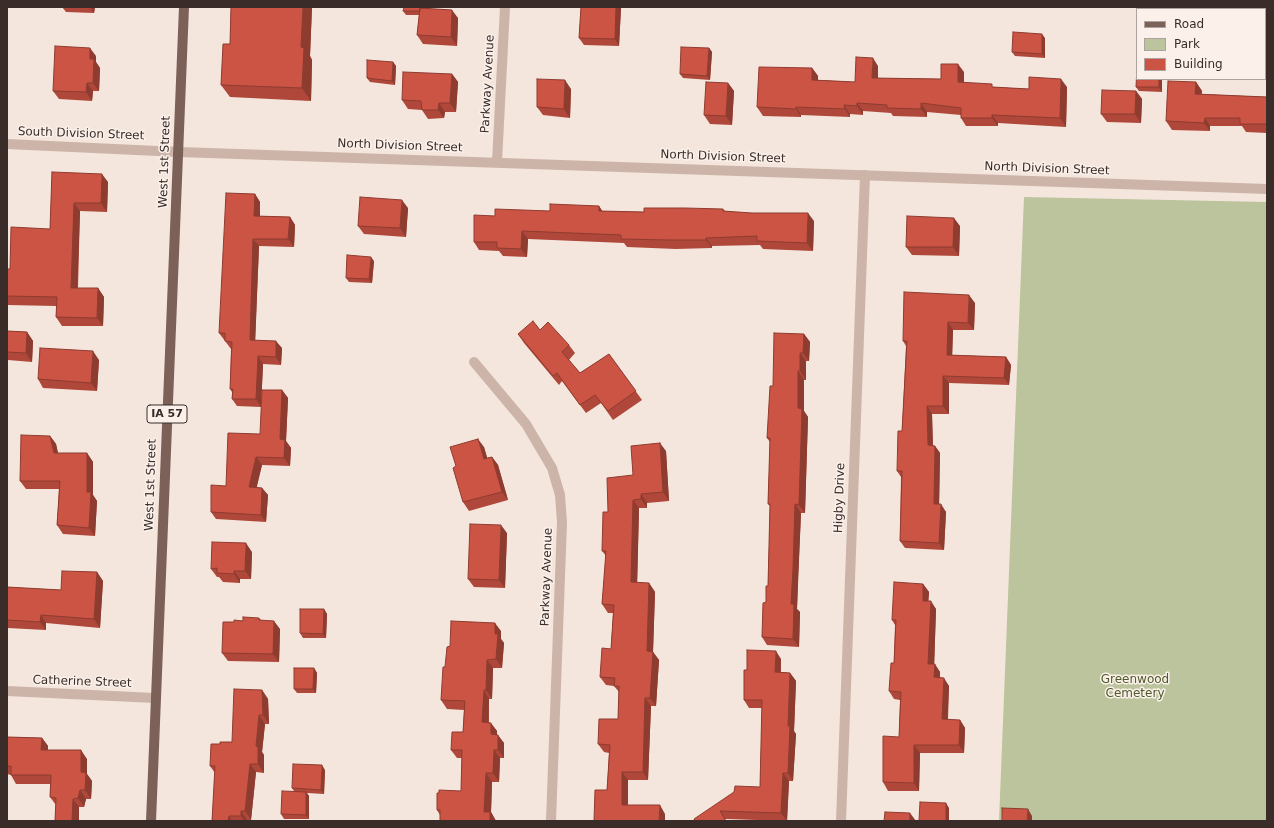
<!DOCTYPE html>
<html>
<head>
<meta charset="utf-8">
<style>
	body { margin:0 }
	#map { position:relative; width:1274px; height:828px; overflow:hidden; background:#f4e6dd; font-family:"DejaVu Sans",sans-serif }
	canvas { display:block }
	.frame { position:absolute; inset:0; border:8px solid #392c29; pointer-events:none }
	.legend { position:absolute; left:1136px; top:8px; width:130px; height:72px; box-sizing:border-box; background:#fbf1ea; border:1px solid #ada29d; margin:0; padding:5px 7px; list-style:none; font-size:12px; color:#392c29 }
	.legend li { display:flex; align-items:center; gap:8px; height:20px }
	.legend b { width:20px; border:1px solid #ada29d }
</style>
</head>
<body>
<div id="map">
<canvas width="1274" height="828"></canvas>
<div class="frame"></div>
<ul class="legend">
<li><b style="height:5px;background:#7c6159"></b>Road</li>
<li><b style="height:11px;background:#bbc49c"></b>Park</li>
<li><b style="height:11px;background:#cb5444"></b>Building</li>
</ul>
</div>
<script>
const c = document.querySelector('canvas').getContext('2d');
c.lineJoin = 'round';
function fillPath(path, color) { c.fillStyle = color; c.fill(path, 'evenodd'); }
const shape = rows => new Path2D(rows.map(r => 'M' + r).join(''));
function strokePath(path, color, width, dash) { c.strokeStyle = color; c.lineWidth = width; c.lineCap = dash ? 'butt' : 'round'; c.setLineDash(dash || []); c.stroke(path); }
function drawText(font, color, halo, rows, align = 'center') {
  c.font = font + ' "DejaVu Sans",sans-serif'; c.lineWidth = 3; c.setLineDash([]); c.textBaseline = 'middle'; c.strokeStyle = halo; c.fillStyle = color; for (const [text, x, y, turn = 0] of rows) {
    c.save(); c.translate(x, y); c.rotate((+turn || 0) * Math.PI / 180); c.textAlign = isNaN(turn) ? turn : align; if (halo) c.strokeText(text, 0, 0); c.fillText(text, 0, 0); c.restore();
  }
}
const green = shape([
	[1024,197,1267,202,1267,821,999,821]
]);
const minor = shape([
	[7,144,179,152,1267,189],
	[497,162,505,7],
	[474,362,526,424,552,468,560,495,562,522,551,821],
	[7,691,155,698],
	[841,821,865,175]
]);
const major = shape([
	[151,821,184,7]
]);
const wall = shape([
	[62,7,95,7,94,13,66,12],
	[231,7,312,7,310,56,312,60,311,101,230,97,221,85,230,44],
	[581,7,620,7,621,8,619,46,584,45,579,38],
	[427,8,458,18,457,46,423,44,417,35,419,15,406,15,403,11],
	[1045,38,1045,58,1015,56,1012,52],
	[709,48,712,52,710,80,683,78,680,74],
	[96,56,96,62,100,68,99,91,93,91,92,101,59,99,53,91],
	[393,62,396,66,395,85,370,82,367,78],
	[878,66,878,78,941,79,964,72,964,83,994,87,1029,89,1067,87,1066,127,998,123,998,126,966,126,961,118,961,115,927,112,927,117,893,116,891,113,863,111,863,115,850,114,850,117,801,115,801,117,763,116,757,107,812,68,818,76,818,80,855,82],
	[452,74,458,82,456,112,445,112,444,118,428,119,422,110,408,109,402,100],
	[1137,79,1162,79,1162,92,1139,91,1136,87],
	[1196,82,1202,91,1201,94,1267,97,1267,133,1246,132,1242,126,1210,126,1210,131,1172,130,1166,121],
	[728,83,734,91,732,125,710,124,704,115],
	[571,89,570,118,543,115,537,107],
	[1136,91,1142,99,1141,123,1107,122,1101,114],
	[52,172,108,182,107,212,80,211,78,288,98,288,104,297,103,326,62,326,56,317,56,306,7,305,7,269,10,269,50,229],
	[255,194,260,202,260,216,290,217,295,225,294,247,259,246,255,340,282,348,281,365,263,364,261,407,237,406,232,399,232,392,230,389,231,349,219,333],
	[599,206,602,211,644,212,723,209,725,211,814,221,813,251,763,249,760,245,712,246,712,248,676,249,627,247,624,243,528,239,527,257,503,256,499,251,479,250,474,242,495,216],
	[408,208,406,237,364,234,358,226],
	[960,226,959,256,912,255,906,247],
	[374,261,372,283,349,282,346,278],
	[975,303,974,330,953,330,952,355,1006,357,1011,365,1009,385,949,383,949,414,932,414,933,446,935,446,940,453,939,504,946,512,944,550,905,548,900,541,901,477,897,471,902,431,906,346,903,341],
	[540,330,569,345,575,353,569,360,580,373,609,354,642,400,613,420,601,403,586,413,562,381,559,385,524,343,518,334],
	[7,331,27,332,33,341,32,362,8,360,7,358],
	[804,334,810,342,809,361,806,361,806,380,804,380,804,411,808,417,805,513,801,513,798,577,797,609,800,612,799,647,767,645,762,637,768,586,770,506,768,504,770,442,767,438,773,386],
	[99,360,97,391,43,388,38,379],
	[282,390,288,398,286,441,291,448,290,466,262,465,256,487,262,488,268,495,266,522,216,519,211,512,226,486,260,434],
	[50,436,56,444,58,453,87,453,93,462,93,495,97,501,95,536,63,534,57,525,59,489,26,489,20,481],
	[484,447,487,458,492,457,498,465,508,500,469,511,463,502,456,466],
	[666,451,669,501,647,503,647,508,639,508,637,583,649,583,655,592,653,652,659,660,656,706,651,706,648,780,628,780,628,805,665,814,594,821,607,790,609,753,604,752,598,744,618,719,619,692,614,686,606,685,600,677,611,649,613,613,608,613,602,604,606,556,602,551,608,512,633,475],
	[507,533,505,588,474,587,468,579],
	[252,552,251,579,240,579,240,583,223,582,219,577,217,577,211,569],
	[97,572,103,581,100,628,46,623,46,630,7,628,7,587,61,590],
	[923,584,929,592,928,601,936,609,934,664,940,672,940,677,949,686,948,720,960,720,965,728,964,753,920,753,919,791,888,791,883,782,899,737,900,700,894,699,889,691,894,663,895,625,892,620],
	[324,609,327,614,326,638,303,638,300,633],
	[259,618,261,620,280,629,279,662,228,661,222,653,234,622],
	[501,631,501,639,504,643,502,668,493,668,492,699,489,699,489,722,497,731,497,735,504,743,504,758,500,758,499,782,492,782,491,812,496,821,440,821,440,815,437,810,461,791,462,758,457,758,451,750,463,732,464,710,447,709,441,700,445,667],
	[781,659,781,672,790,673,796,681,794,731,796,734,793,781,789,781,787,821,726,819,695,821,760,787,762,708,749,708,744,700,747,670],
	[314,668,317,673,316,693,297,693,294,689],
	[262,690,268,699,269,724,265,724,262,752,264,755,264,773,256,772,251,820,247,820,247,821,212,821,215,773,210,766,220,744,232,742],
	[7,737,42,738,48,746,48,750,87,759,87,774,92,781,91,799,86,799,84,807,79,807,79,821,55,821,56,805,50,797,50,784,16,784,11,775,7,774],
	[325,770,324,794,307,793,309,796,309,819,284,819,281,814,294,791,292,788]
]);
const shadedWall = shape([
	[90,7,95,7,94,13],
	[303,7,312,7,310,56,312,60,311,101,302,88,301,47],
	[616,7,620,7,621,8,619,46,615,39],
	[452,10,458,18,457,46,451,37],
	[1042,34,1045,38,1045,58,1042,54],
	[90,48,96,56,96,62,100,68,99,91,93,83,90,59],
	[709,48,712,52,710,80,707,76],
	[873,58,878,66,878,86,872,78],
	[393,62,396,66,395,85,392,81],
	[958,64,964,72,964,91,958,82],
	[812,68,818,76,818,88,812,80],
	[452,74,458,82,456,112,450,103],
	[1061,79,1067,87,1066,127,1060,118],
	[1159,79,1162,79,1162,92,1159,87],
	[565,80,571,89,570,118,564,109],
	[1196,82,1202,91,1201,103,1195,94],
	[87,83,93,91,92,101,86,92],
	[728,83,734,91,732,125,726,116],
	[1136,91,1142,99,1141,123,1135,114],
	[439,103,445,112,444,118,438,110],
	[857,103,863,111,863,115,857,106],
	[921,103,927,112,927,117,921,109],
	[844,105,850,114,850,117,845,109],
	[796,107,801,115,801,117,796,109],
	[992,115,998,123,998,126,992,118],
	[1205,118,1210,126,1210,131,1204,123],
	[102,174,108,182,107,212,101,203],
	[255,194,260,202,260,223,254,216],
	[402,200,408,208,406,237,400,228],
	[74,203,80,211,77,296,71,288],
	[599,206,605,215,599,211],
	[808,213,814,221,813,251,807,243],
	[290,217,295,225,294,247,288,239],
	[954,218,960,226,959,256,953,247],
	[522,231,528,239,527,257,521,249],
	[706,238,712,246,712,248,706,240],
	[253,239,259,246,255,347,250,340],
	[371,257,374,261,372,283,369,279],
	[98,288,104,297,103,326,97,318],
	[969,295,975,303,974,330,968,323],
	[948,322,953,330,952,362,947,355],
	[27,332,33,341,32,362,26,353],
	[804,334,810,342,809,361,803,353],
	[276,341,282,348,281,365,276,357],
	[93,351,99,360,97,391,91,383],
	[800,353,806,361,806,380,800,371],
	[258,356,263,364,261,407,256,399],
	[1006,357,1011,365,1009,385,1004,378],
	[798,371,804,380,804,411,808,417,805,513,799,505,798,408],
	[943,376,949,383,949,414,943,406],
	[282,390,288,398,286,441,291,448,290,466,284,458,280,439],
	[927,406,932,414,933,452,928,445],
	[50,436,56,444,60,462,54,453],
	[478,439,484,447,490,467,484,459],
	[660,443,666,451,669,501,663,492],
	[935,446,940,453,939,512,934,504],
	[87,453,93,462,93,495,97,501,95,536,89,528,87,492],
	[256,457,262,465,255,495,249,487],
	[492,457,498,465,508,500,502,492],
	[262,488,268,495,266,522,261,515],
	[641,494,647,503,647,508,641,499],
	[633,500,639,508,637,591,631,582],
	[795,504,801,513,797,609,800,612,799,647,793,639,791,604],
	[941,504,946,512,944,550,939,543],
	[501,525,507,533,505,588,499,580],
	[246,543,252,552,251,579,245,571],
	[234,571,240,579,240,583,234,574],
	[97,572,103,581,100,628,94,619],
	[649,583,655,592,653,652,659,660,656,706,650,698,647,651],
	[923,584,929,592,928,609,923,601],
	[931,601,936,609,934,672,928,664],
	[324,609,327,614,326,638,323,634],
	[41,615,46,623,46,630,40,622],
	[274,621,280,629,279,662,273,654],
	[495,623,501,631,501,639,504,643,502,668,496,659,495,634],
	[776,651,781,659,780,680,775,672],
	[487,660,493,668,492,699,486,690],
	[935,664,940,672,940,685,934,677],
	[314,668,317,673,316,693,313,689],
	[790,673,796,681,794,731,796,734,793,781,788,773,788,726],
	[944,678,949,686,947,728,942,719],
	[262,690,268,699,269,724,263,715],
	[484,690,489,699,488,731,482,722],
	[645,698,651,706,648,780,643,772],
	[259,715,265,724,262,752,264,755,264,773,258,764,256,746],
	[960,720,965,728,964,753,959,745],
	[491,723,497,731,497,742,491,734],
	[498,735,504,743,504,758,498,750],
	[42,738,48,746,47,758,41,750],
	[914,745,920,753,919,791,914,783],
	[81,750,87,759,87,774,92,781,91,799,85,790,81,772],
	[494,750,500,758,499,782,493,773],
	[250,764,256,772,251,820,245,811],
	[322,765,325,770,324,794,321,790],
	[622,772,628,780,628,813,622,805],
	[486,773,492,782,491,812,496,821,490,821,484,812],
	[783,773,789,781,787,821,781,813],
	[80,790,86,799,84,807,78,798],
	[306,792,309,796,309,819,306,815],
	[73,799,79,807,79,821,72,821],
	[946,803,949,808,949,821,946,821],
	[660,805,665,814,665,821,659,821],
	[1028,809,1032,816,1032,821,1027,821],
	[241,811,247,820,247,821,244,821,241,816],
	[910,813,916,821,910,821],
	[229,816,232,821,228,821]
]);
const building = shape([
	[231,7,303,7,301,47,304,48,302,88,221,85,223,44,230,44,231,7],
	[404,7,424,7,424,8,420,8,420,11,403,11,404,7],
	[581,7,616,7,615,39,579,38,581,7],
	[420,8,452,10,451,37,417,35,420,8],
	[1013,32,1042,34,1042,54,1012,52,1013,32],
	[55,46,90,48,90,59,94,59,93,83,87,83,86,92,53,91,55,46],
	[681,47,709,48,707,76,680,74,681,47],
	[856,57,873,58,872,78,941,79,941,64,958,64,958,82,992,84,992,87,1029,89,1029,77,1061,79,1060,118,992,115,992,118,961,118,961,108,921,103,921,109,887,108,887,105,857,103,857,106,844,105,845,109,796,107,796,109,757,107,759,67,812,68,812,80,855,82,856,57],
	[367,60,393,62,392,81,367,78,367,60],
	[1137,67,1137,79,1159,79,1159,87,1136,87,1137,67],
	[403,72,452,74,450,103,439,103,438,110,422,110,421,101,402,100,403,72],
	[537,79,565,80,564,109,537,107,537,79],
	[1168,81,1196,82,1195,94,1267,97,1267,124,1240,124,1240,118,1205,118,1204,123,1166,121,1168,81],
	[706,82,728,83,726,116,704,115,706,82],
	[1102,90,1136,91,1135,114,1101,114,1102,90],
	[52,172,102,174,101,203,74,203,71,288,98,288,97,318,56,317,57,297,7,296,7,269,10,269,11,227,50,229,52,172],
	[226,193,255,194,254,216,290,217,288,239,253,239,250,340,276,341,276,357,258,356,256,399,232,399,233,389,230,389,232,342,225,341,225,333,219,333,226,193],
	[360,197,402,200,400,228,358,226,360,197],
	[550,204,599,206,599,211,644,212,644,208,685,208,723,209,723,211,752,213,808,213,807,243,757,241,757,236,706,238,706,240,670,240,621,239,621,235,522,231,521,249,497,248,497,242,474,242,474,215,495,216,495,209,550,211,550,204],
	[907,216,954,218,953,247,906,247,907,216],
	[347,255,371,257,369,279,346,278,347,255],
	[904,292,969,295,968,323,948,322,947,355,1006,357,1004,378,943,376,943,406,927,406,928,445,935,446,934,504,941,504,939,543,900,541,902,471,897,471,898,431,902,431,907,341,903,341,904,292],
	[533,321,540,330,548,322,569,345,562,352,580,373,609,354,636,391,608,411,595,395,580,405,557,373,553,376,518,334,533,321],
	[7,331,27,332,26,353,7,352,7,331],
	[774,333,804,334,803,353,800,353,800,371,798,371,798,408,802,409,799,505,795,504,793,569,791,604,794,604,793,639,762,637,763,603,766,602,766,586,768,586,770,504,768,504,770,438,767,438,770,386,773,386,774,333],
	[40,348,93,351,91,383,38,379,40,348],
	[262,390,282,390,280,439,285,440,284,458,256,457,249,487,262,488,261,515,211,512,211,485,226,486,228,433,260,434,262,390],
	[21,435,50,436,54,453,87,453,87,492,91,492,89,528,57,525,60,481,20,481,21,435],
	[478,439,484,459,492,457,502,492,463,502,453,468,456,466,450,447,478,439],
	[660,443,663,492,641,494,641,499,633,500,631,582,649,583,647,651,653,652,650,698,645,698,643,772,622,772,622,805,660,805,659,821,594,821,595,790,607,790,610,745,598,744,599,719,618,719,619,686,614,686,615,678,600,677,602,648,611,649,614,605,602,604,606,551,602,551,603,512,608,512,607,478,633,475,631,446,660,443],
	[470,524,501,525,499,580,468,579,470,524],
	[212,542,246,543,245,571,234,571,234,574,217,573,217,568,211,569,212,542],
	[62,571,97,572,94,619,41,615,40,622,7,620,7,587,61,590,62,571],
	[894,582,923,584,923,601,931,601,928,664,935,664,934,677,944,678,942,719,960,720,959,745,914,745,914,783,883,782,883,736,899,737,901,692,889,691,891,663,894,663,896,620,892,620,894,582],
	[300,609,324,609,323,634,300,633,300,609],
	[243,617,259,618,259,620,274,621,273,654,222,653,223,622,234,622,234,620,243,621,243,617],
	[451,621,495,623,495,634,498,634,496,659,487,660,486,690,484,690,482,722,491,723,491,734,498,735,498,750,494,750,493,773,486,773,484,812,490,812,490,821,440,821,440,810,437,810,437,793,439,793,439,790,461,791,462,750,451,750,452,732,463,732,465,701,441,700,443,667,445,667,447,647,450,646,451,621],
	[747,650,776,651,775,672,790,673,788,726,790,726,788,773,783,773,781,813,720,811,726,821,695,821,694,819,734,792,735,786,760,787,762,700,744,700,744,670,747,670,747,650],
	[294,668,314,668,313,689,294,689,294,668],
	[234,689,262,690,263,715,259,715,256,746,258,747,258,764,250,764,245,811,241,811,241,816,229,816,228,821,212,821,215,766,210,766,211,744,220,744,220,742,232,742,234,689],
	[7,737,42,738,41,750,81,750,81,772,86,773,85,790,80,790,78,798,73,799,72,821,55,821,56,798,50,797,51,775,11,775,11,766,7,766,7,737],
	[293,764,322,765,321,790,292,788,293,764],
	[282,791,306,792,306,815,281,814,282,791],
	[920,802,946,803,946,821,919,821,920,802],
	[1002,808,1028,809,1027,821,1002,821,1002,808],
	[885,812,910,813,910,821,884,821,885,812]
]);
const shields = [
	[167,414,40]
];
const shieldNames = [
	["IA 57",167,414]
];
const streetNames = [
	["Parkway Avenue",488,84,-87],
	["South Division Street",81,134,2],
	["North Division Street",400,146,2],
	["North Division Street",723,157,2],
	["West 1st Street",165,162,-88],
	["North Division Street",1047,169,2],
	["West 1st Street",151,485,-88],
	["Higby Drive",840,498,-88],
	["Parkway Avenue",547,577,-88],
	["Catherine Street",82,682,2]
];
const parkNames = [
	["Greenwood",1135,680],
	["Cemetery",1135,694]
];
fillPath(green, '#bbc49c');
strokePath(minor, '#cdb4a8', 10);
strokePath(major, '#7c6159', 10);
fillPath(wall, '#af483a');
fillPath(shadedWall, '#8e3b30');
fillPath(building, '#cb5444');
strokePath(building, '#8e3b30', 1);
for (const [x, y, w] of shields) { const box = new Path2D(); box.roundRect(x - w / 2, y - 9, w, 18, 3); c.fillStyle = '#fbf1ea'; c.fill(box); strokePath(box, '#392c29', 1); }
drawText('bold 11px', '#392c29', null, shieldNames);
drawText('12px', '#392c29', '#fbf1ea', streetNames);
drawText('12px', '#4e592b', '#fbf1ea', parkNames);
</script>
</body>
</html>
